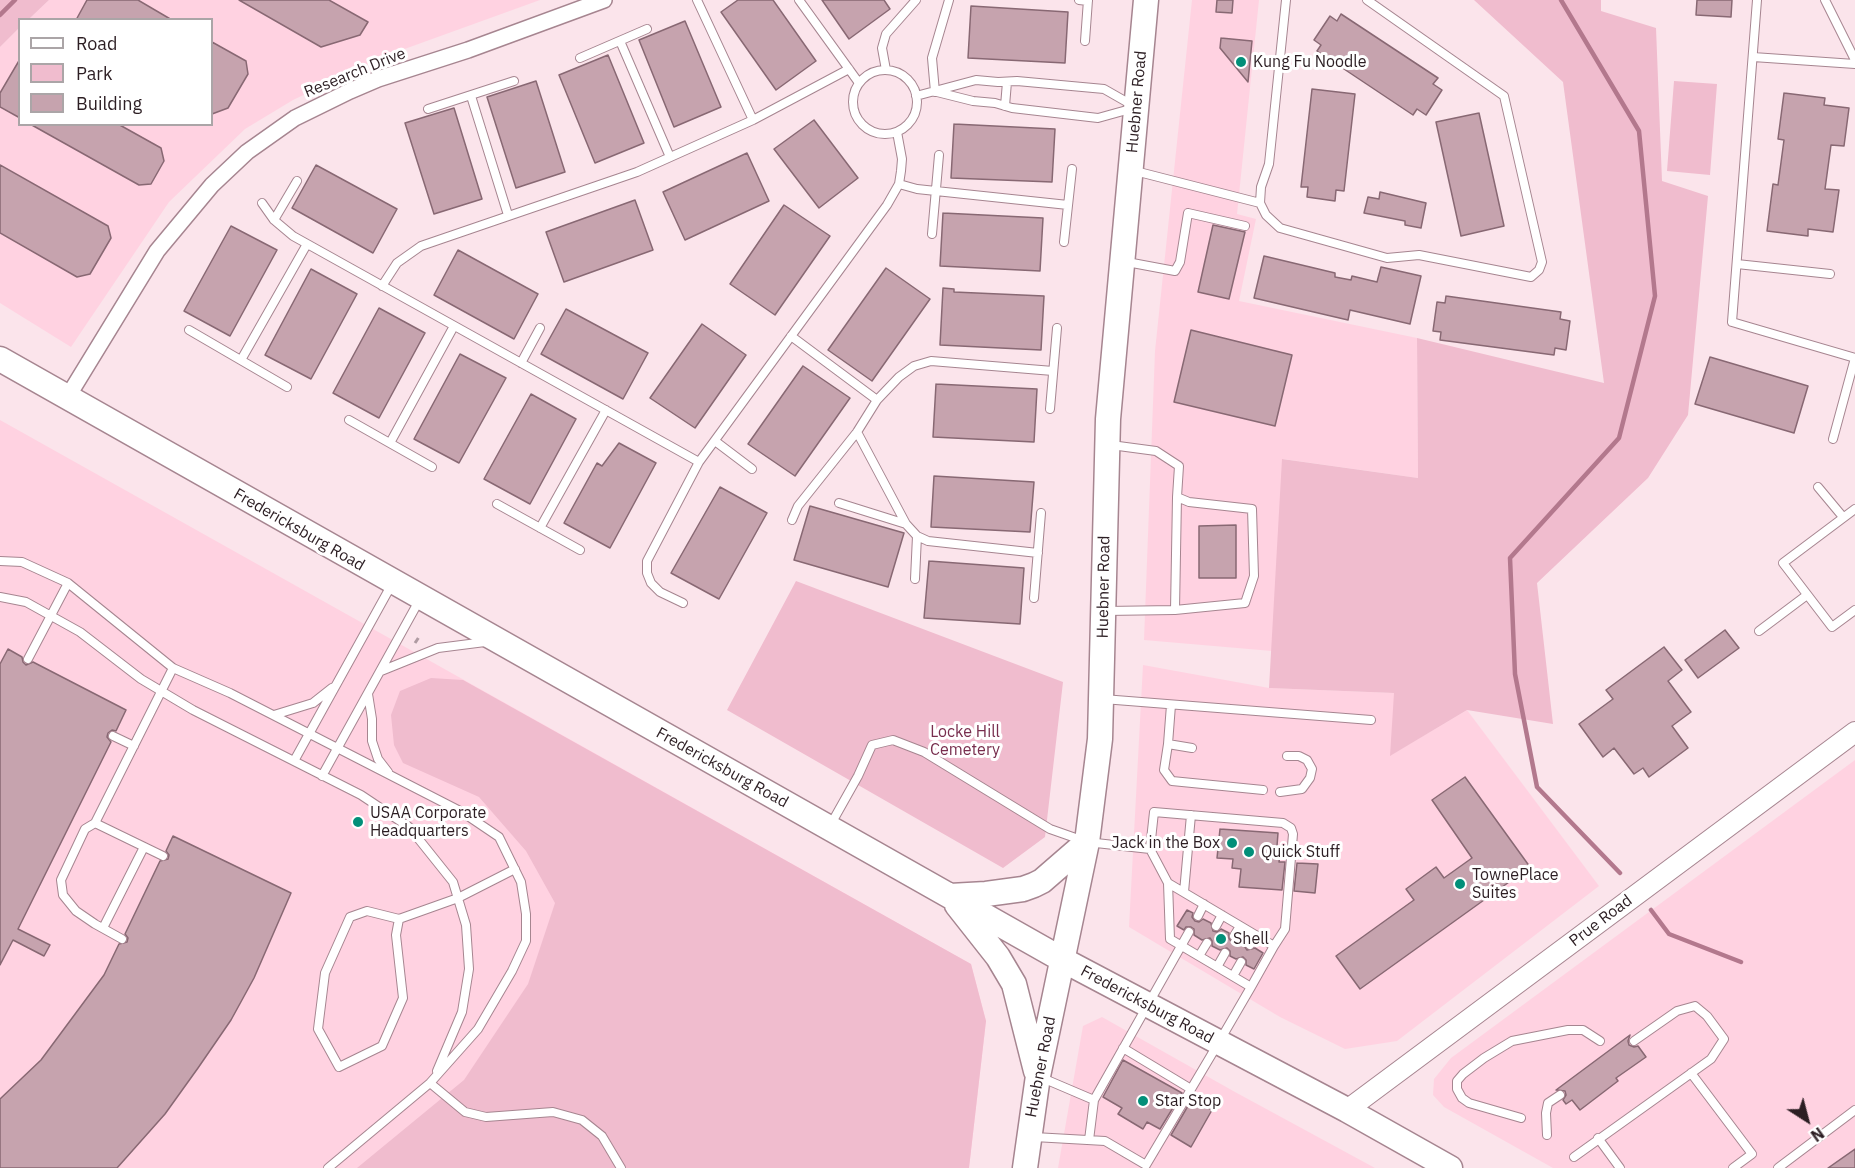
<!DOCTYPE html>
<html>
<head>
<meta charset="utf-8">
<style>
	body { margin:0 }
	#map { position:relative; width:1855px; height:1168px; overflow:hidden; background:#fbe4eb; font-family:"IBM Plex Sans",sans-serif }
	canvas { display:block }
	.legend { position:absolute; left:18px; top:18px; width:195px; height:108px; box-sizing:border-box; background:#fff; border:2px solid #aba5a7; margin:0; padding:8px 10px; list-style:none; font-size:18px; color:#2c1e23 }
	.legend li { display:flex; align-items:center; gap:12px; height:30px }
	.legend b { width:30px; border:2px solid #aba5a7 }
	.north { position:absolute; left:1777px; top:1090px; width:60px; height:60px; -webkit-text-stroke:4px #fff; paint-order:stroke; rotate:144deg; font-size:16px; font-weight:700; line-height:24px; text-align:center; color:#2c1e23 }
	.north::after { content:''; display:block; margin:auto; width:21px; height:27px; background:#2c1e23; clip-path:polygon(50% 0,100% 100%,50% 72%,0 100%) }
</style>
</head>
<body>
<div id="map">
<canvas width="1855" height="1168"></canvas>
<ul class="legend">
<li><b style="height:8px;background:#fff"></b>Road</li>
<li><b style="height:16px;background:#f0bcce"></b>Park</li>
<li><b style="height:16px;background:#c6a3ae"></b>Building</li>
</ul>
<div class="north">N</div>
</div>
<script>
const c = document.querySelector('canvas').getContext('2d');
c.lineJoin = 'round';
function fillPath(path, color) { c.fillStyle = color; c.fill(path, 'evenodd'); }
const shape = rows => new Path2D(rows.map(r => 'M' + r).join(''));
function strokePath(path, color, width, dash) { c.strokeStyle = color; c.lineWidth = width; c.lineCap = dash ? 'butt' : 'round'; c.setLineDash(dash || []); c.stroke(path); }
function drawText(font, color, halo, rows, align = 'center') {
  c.font = font + ' "IBM Plex Sans",sans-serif'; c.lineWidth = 6; c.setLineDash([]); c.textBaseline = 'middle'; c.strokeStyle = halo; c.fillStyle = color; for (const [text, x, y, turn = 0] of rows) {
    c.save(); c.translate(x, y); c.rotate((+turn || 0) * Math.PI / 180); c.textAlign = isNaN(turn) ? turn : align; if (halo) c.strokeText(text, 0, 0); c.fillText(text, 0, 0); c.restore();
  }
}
const built = shape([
	[49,0,540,0,388,55,293,100,245,129,169,202,71,347,0,303,0,47,19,28,20,124,212,124,212,20,29,19],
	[1192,0,1259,0,1237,214,1256,219,1239,301,1417,338,1418,478,1283,459,1272,651,1144,640,1155,351],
	[0,420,971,964,986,1021,969,1168,0,1168],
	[1143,665,1269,688,1395,693,1391,755,1467,710,1599,886,1397,1041,1345,1049,1280,1017,1129,927],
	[1855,760,1855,1168,1553,1168,1444,1107,1433,1095,1434,1079,1451,1058],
	[1102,1017,1235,1092,1375,1168,1058,1168,1083,1026]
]);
const green = shape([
	[0,0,49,0,29,19,20,20,19,28,0,47],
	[1474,0,1601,0,1601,11,1656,28,1662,181,1708,196,1688,415,1648,478,1537,583,1553,724,1467,710,1390,756,1394,693,1269,688,1282,459,1418,478,1417,338,1604,383,1563,82],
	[1674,81,1717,84,1710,175,1667,171],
	[796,581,1063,682,1045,837,1003,868,727,710],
	[431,678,463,680,971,964,986,1021,969,1168,357,1168,464,1080,528,984,555,903,526,851,479,797,403,763,394,745,391,715,400,691]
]);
const stream = shape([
	[1561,0,1639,131,1655,296,1619,438,1510,558,1515,674,1537,787,1620,873],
	[0,15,15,0],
	[1651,910,1669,934,1741,962]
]);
const building = shape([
	[87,0,138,0,172,20,76,20,87,0],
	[239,0,329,0,368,22,360,35,321,47,239,0],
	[738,0,773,0,816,61,776,90,721,12,738,0],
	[822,0,884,0,890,9,849,39,822,0],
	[1217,0,1233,0,1232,13,1216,12,1217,0],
	[1697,0,1732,0,1731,17,1696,15,1697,0],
	[971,6,1068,12,1065,63,968,58,971,6],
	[1341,14,1438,78,1433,84,1442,90,1426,115,1417,109,1413,115,1317,51,1321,45,1314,40,1330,16,1337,21,1341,14],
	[685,21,721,107,674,127,639,40,685,21],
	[1221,38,1252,41,1248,82,1220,48,1221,38],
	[212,42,246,61,248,74,228,108,212,114,212,42],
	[608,55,644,143,595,163,559,75,608,55],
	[20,59,20,118,0,107,0,93,20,59],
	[536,81,565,172,516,188,487,97,536,81],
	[1312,89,1355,94,1344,191,1336,190,1335,201,1307,197,1308,187,1301,187,1312,89],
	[1784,93,1825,98,1824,105,1849,108,1844,146,1831,145,1825,189,1839,190,1833,232,1808,229,1808,236,1767,231,1773,184,1778,185,1784,140,1778,139,1784,93],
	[454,108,482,199,434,214,405,123,454,108],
	[1479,113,1504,226,1461,236,1436,122,1479,113],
	[814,120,858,178,819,208,774,149,814,120],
	[30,124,118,124,161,148,164,161,151,184,139,185,30,124],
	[954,124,1055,129,1052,182,951,178,954,124],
	[747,153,769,201,685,240,663,192,747,153],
	[0,165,108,226,111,238,90,274,77,277,0,233,0,165],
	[316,165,397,209,373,253,292,208,316,165],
	[1380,192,1426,203,1421,228,1405,225,1405,221,1364,213,1368,197,1379,199,1380,192],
	[635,200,653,250,564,282,546,232,635,200],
	[784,205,830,236,775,315,730,284,784,205],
	[943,213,1043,218,1040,271,940,266,943,213],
	[1213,225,1245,232,1229,299,1198,292,1213,225],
	[231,226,277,250,230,336,184,311,231,226],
	[458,250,538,294,514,339,434,295,458,250],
	[1264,256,1335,273,1335,277,1351,280,1352,276,1377,282,1381,267,1421,276,1410,324,1350,310,1348,320,1254,298,1264,256],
	[886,268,930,299,872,381,828,350,886,268],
	[311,269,357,294,311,379,265,355,311,269],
	[943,288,954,289,954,292,1044,296,1041,350,940,345,943,288],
	[1446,296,1561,312,1560,319,1570,321,1566,350,1555,348,1554,355,1440,340,1441,332,1433,331,1437,302,1445,303,1446,296],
	[379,308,425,333,379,418,333,393,379,308],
	[566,309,648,353,623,399,541,354,566,309],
	[702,324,746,355,695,428,650,398,702,324],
	[1191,330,1292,355,1275,426,1174,402,1191,330],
	[460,354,506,378,459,463,414,439,460,354],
	[1710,357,1808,386,1794,433,1695,404,1710,357],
	[803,366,850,398,795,476,748,444,803,366],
	[936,384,1037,389,1034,442,933,437,936,384],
	[531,394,576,419,530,504,484,479,531,394],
	[619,443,656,463,610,548,564,523,597,463,602,466,619,443],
	[934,476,1034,482,1030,532,931,527,934,476],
	[720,487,767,513,719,599,671,573,720,487],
	[810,506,904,533,888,587,794,560,810,506],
	[1236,525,1236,578,1199,578,1199,526,1236,525],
	[929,561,1024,568,1020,624,924,618,929,561],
	[1725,630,1739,648,1698,678,1685,660,1725,630],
	[1664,647,1682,670,1668,681,1691,712,1672,726,1688,748,1649,777,1643,768,1634,774,1614,748,1603,757,1579,724,1613,699,1606,690,1664,647],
	[8,649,22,657,23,662,26,665,33,662,126,710,116,731,112,730,108,733,107,737,111,742,18,929,50,945,44,956,13,940,0,965,0,664,8,649],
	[1465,777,1530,867,1360,989,1336,956,1414,900,1406,889,1436,867,1444,878,1472,858,1432,800,1465,777],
	[1220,829,1278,833,1277,846,1281,847,1279,862,1285,862,1282,890,1239,887,1241,869,1232,868,1233,859,1217,858,1220,829],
	[173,836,291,893,254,978,231,1020,198,1068,165,1114,117,1168,0,1168,0,1099,41,1060,104,975,119,944,127,942,128,938,125,934,160,861,168,859,169,855,166,851,173,836],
	[1297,863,1318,864,1315,893,1294,891,1297,863],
	[1187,910,1193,913,1192,917,1195,921,1199,922,1203,919,1211,923,1213,931,1217,932,1221,929,1229,933,1229,938,1231,941,1239,939,1245,942,1245,947,1247,950,1255,948,1263,953,1254,969,1246,965,1246,960,1243,957,1236,959,1230,956,1230,951,1227,948,1220,950,1212,946,1212,941,1210,938,1202,940,1194,935,1194,929,1191,927,1186,927,1184,930,1177,926,1187,910],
	[1630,1035,1628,1041,1629,1045,1634,1047,1638,1046,1646,1057,1616,1078,1618,1081,1580,1110,1572,1100,1566,1104,1563,1100,1566,1095,1565,1091,1556,1090,1630,1035],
	[1123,1060,1182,1093,1160,1129,1147,1122,1143,1129,1118,1114,1122,1108,1103,1097,1123,1060],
	[1192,1099,1212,1110,1191,1147,1171,1135,1192,1099],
	[1855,1149,1855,1168,1828,1168,1855,1149]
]);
const path = shape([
	[415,643,419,637]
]);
const service = shape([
	[697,0,753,120],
	[799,0,859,83],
	[1079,0,1088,1],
	[1286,0,1269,164,1261,187,1260,203,1266,215,1280,228,1387,258,1419,255,1531,277,1539,270,1542,262,1504,96,1367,0],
	[1757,0,1732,322,1855,358],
	[1825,0,1855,60],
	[620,41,670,157],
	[1085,41,1088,0],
	[1753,57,1855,64],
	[580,58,647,29],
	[886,70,882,48,886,34,916,0],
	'853 102a32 32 0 1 1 64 0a32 32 0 1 1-64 0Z',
	[935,92,932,58,949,0],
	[937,92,973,101,995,103,1012,108,1098,118,1134,108],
	[471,96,508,215],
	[916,96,976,80,998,82,1017,81,1104,89,1132,105],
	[1005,106,1007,82],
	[428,109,514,81],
	[1135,171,1260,203],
	[899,184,917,189,1068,205],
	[262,203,274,220,293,236,699,462],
	[274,220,297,181],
	[932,234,939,155],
	[1064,242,1072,169],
	[1127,262,1175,271,1180,262,1188,213,1245,226],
	[1737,264,1830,274],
	[382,286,397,263,421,246,637,172,753,120,849,69],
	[189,330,287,387],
	[791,336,877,400],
	[241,360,307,244],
	[521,363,540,328],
	[1050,409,1057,328],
	[349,420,432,467],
	[857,432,906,524,917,536,928,541,1038,553],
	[1833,439,1855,358],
	[715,441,752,469],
	[390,443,454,326],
	[1818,487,1843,517],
	[839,503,906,524],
	[497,504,580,550],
	[1855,509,1783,563,1832,627,1855,610],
	[792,520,798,506,857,432,877,400,899,377,914,366,931,361,1053,371],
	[540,528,606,410],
	[0,561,22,562,68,583,173,668,230,693,462,812,499,837,521,882,526,914,526,941,512,971,478,1029,430,1083,328,1168],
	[915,579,917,536],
	[0,597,26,602,80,632,141,679,193,710,361,795,409,827,453,882,466,925,469,969,462,1012,437,1071],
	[1034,598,1041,513],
	[683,603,660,592,651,583,647,573,647,561,699,462,887,205,899,184,901,171,902,159,897,132],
	[1175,610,1177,497],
	[1105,611,1175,610,1245,603,1254,576,1252,509,1189,502,1177,497,1179,466,1156,451,1111,445],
	[1759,631,1807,595],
	[28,659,68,583],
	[381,671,438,648,485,642],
	[368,694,372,719,372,741,378,759,388,772],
	[1103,699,1371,720],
	[274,715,313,703,332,688],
	[113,736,134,746],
	[1168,744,1171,705],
	[1192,748,1168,744,1164,770,1172,781,1263,790],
	[294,761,392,584],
	[322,776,420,599],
	[1280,792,1302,789,1310,778,1312,769,1307,760,1299,756,1287,756],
	[95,823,163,856],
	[831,824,858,776,872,745,893,740,924,752,1050,829,1087,842,1150,849],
	[1168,883,1274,946],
	[1184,892,1191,815],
	[1198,916,1204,904],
	[399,919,396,935,403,998,382,1046,339,1067,318,1029,325,973,350,917,367,911,399,919,458,898,515,869],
	[1216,926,1222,915],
	[103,928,144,847],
	[1234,936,1240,926],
	[122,939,95,924,76,911,63,895,61,880,85,829,95,823,173,668],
	[1250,945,1256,935],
	[1199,956,1207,943],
	[1217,967,1225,953],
	[1233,976,1241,962],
	[1123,1048,1191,1089],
	[1691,1073,1752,1154,1733,1168],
	[1040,1077,1094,1100],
	[430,1083,465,1112,486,1117,553,1112,582,1120,602,1136,621,1168],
	[1521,1118,1469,1103,1462,1098,1457,1089,1457,1081,1463,1074,1484,1058,1512,1041,1568,1030,1583,1030,1600,1041],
	[1547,1135,1546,1113,1548,1103,1560,1095],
	[1034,1137,1105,1141,1146,1165,1219,1042,1251,987,1274,946,1285,929,1293,834,1291,828,1283,823,1154,812,1150,849,1168,883,1170,939,1251,987],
	[1598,1138,1620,1168],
	[1089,1140,1094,1100,1189,932],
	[1574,1157,1711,1059,1724,1039,1707,1016,1695,1006,1677,1011,1634,1041],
	[1778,1168,1855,1110]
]);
const minor = shape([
	[67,398,157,251,212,185,247,152,295,118,350,91,378,79,468,50,604,0]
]);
const tertiary = shape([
	[1347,1110,1855,732]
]);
const primary = shape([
	[0,359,1063,960,1347,1110,1450,1168],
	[950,896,986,894,1023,889,1034,885,1042,881,1087,842],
	[957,905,998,957,1014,984,1036,1071],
	[1025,1168,1038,1076,1087,842,1100,739,1108,419,1146,0]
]);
const markers = [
	[1241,62,6,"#028f79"],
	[358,822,6,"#028f79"],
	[1232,843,6,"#028f79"],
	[1249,852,6,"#028f79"],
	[1460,884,6,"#028f79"],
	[1221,939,6,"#028f79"],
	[1143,1101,6,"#028f79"]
];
const poiNames = [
	["Kung Fu Noodle",1253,62],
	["USAA Corporate",370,813],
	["Headquarters",370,831],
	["Jack in the Box",1220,843,"right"],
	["Quick Stuff",1261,852],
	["TownePlace",1472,875],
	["Suites",1472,893],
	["Shell",1233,939],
	["Star Stop",1155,1101]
];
const streetNames = [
	["Research Drive",355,73,-22],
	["Huebner Road",1137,102,-85],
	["Fredericksburg Road",299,530,30],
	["Huebner Road",1104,587,-89],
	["Fredericksburg Road",722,768,29],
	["Prue Road",1601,921,-37],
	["Fredericksburg Road",1147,1005,28],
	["Huebner Road",1041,1067,-79]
];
const parkNames = [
	["Locke Hill",965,732],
	["Cemetery",965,750]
];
fillPath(built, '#ffd2e1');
fillPath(green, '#f0bcce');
strokePath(stream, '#b3788d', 4.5);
fillPath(building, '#c6a3ae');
strokePath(building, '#886873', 1.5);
strokePath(service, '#a68590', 10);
strokePath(minor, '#a68590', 18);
strokePath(tertiary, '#a68590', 22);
strokePath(primary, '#a68590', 27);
strokePath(path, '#af9ba2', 3, [6, 3]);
strokePath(service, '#fff', 8);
strokePath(minor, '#fff', 15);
strokePath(tertiary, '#fff', 20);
strokePath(primary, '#fff', 24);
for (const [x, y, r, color] of markers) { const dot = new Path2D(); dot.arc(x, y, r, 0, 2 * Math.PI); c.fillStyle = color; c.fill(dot); strokePath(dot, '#fff', 2); }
drawText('16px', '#2c1e23', '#fff', poiNames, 'left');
drawText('16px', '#2c1e23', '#fff', streetNames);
drawText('16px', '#782e4e', '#fff', parkNames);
</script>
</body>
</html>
